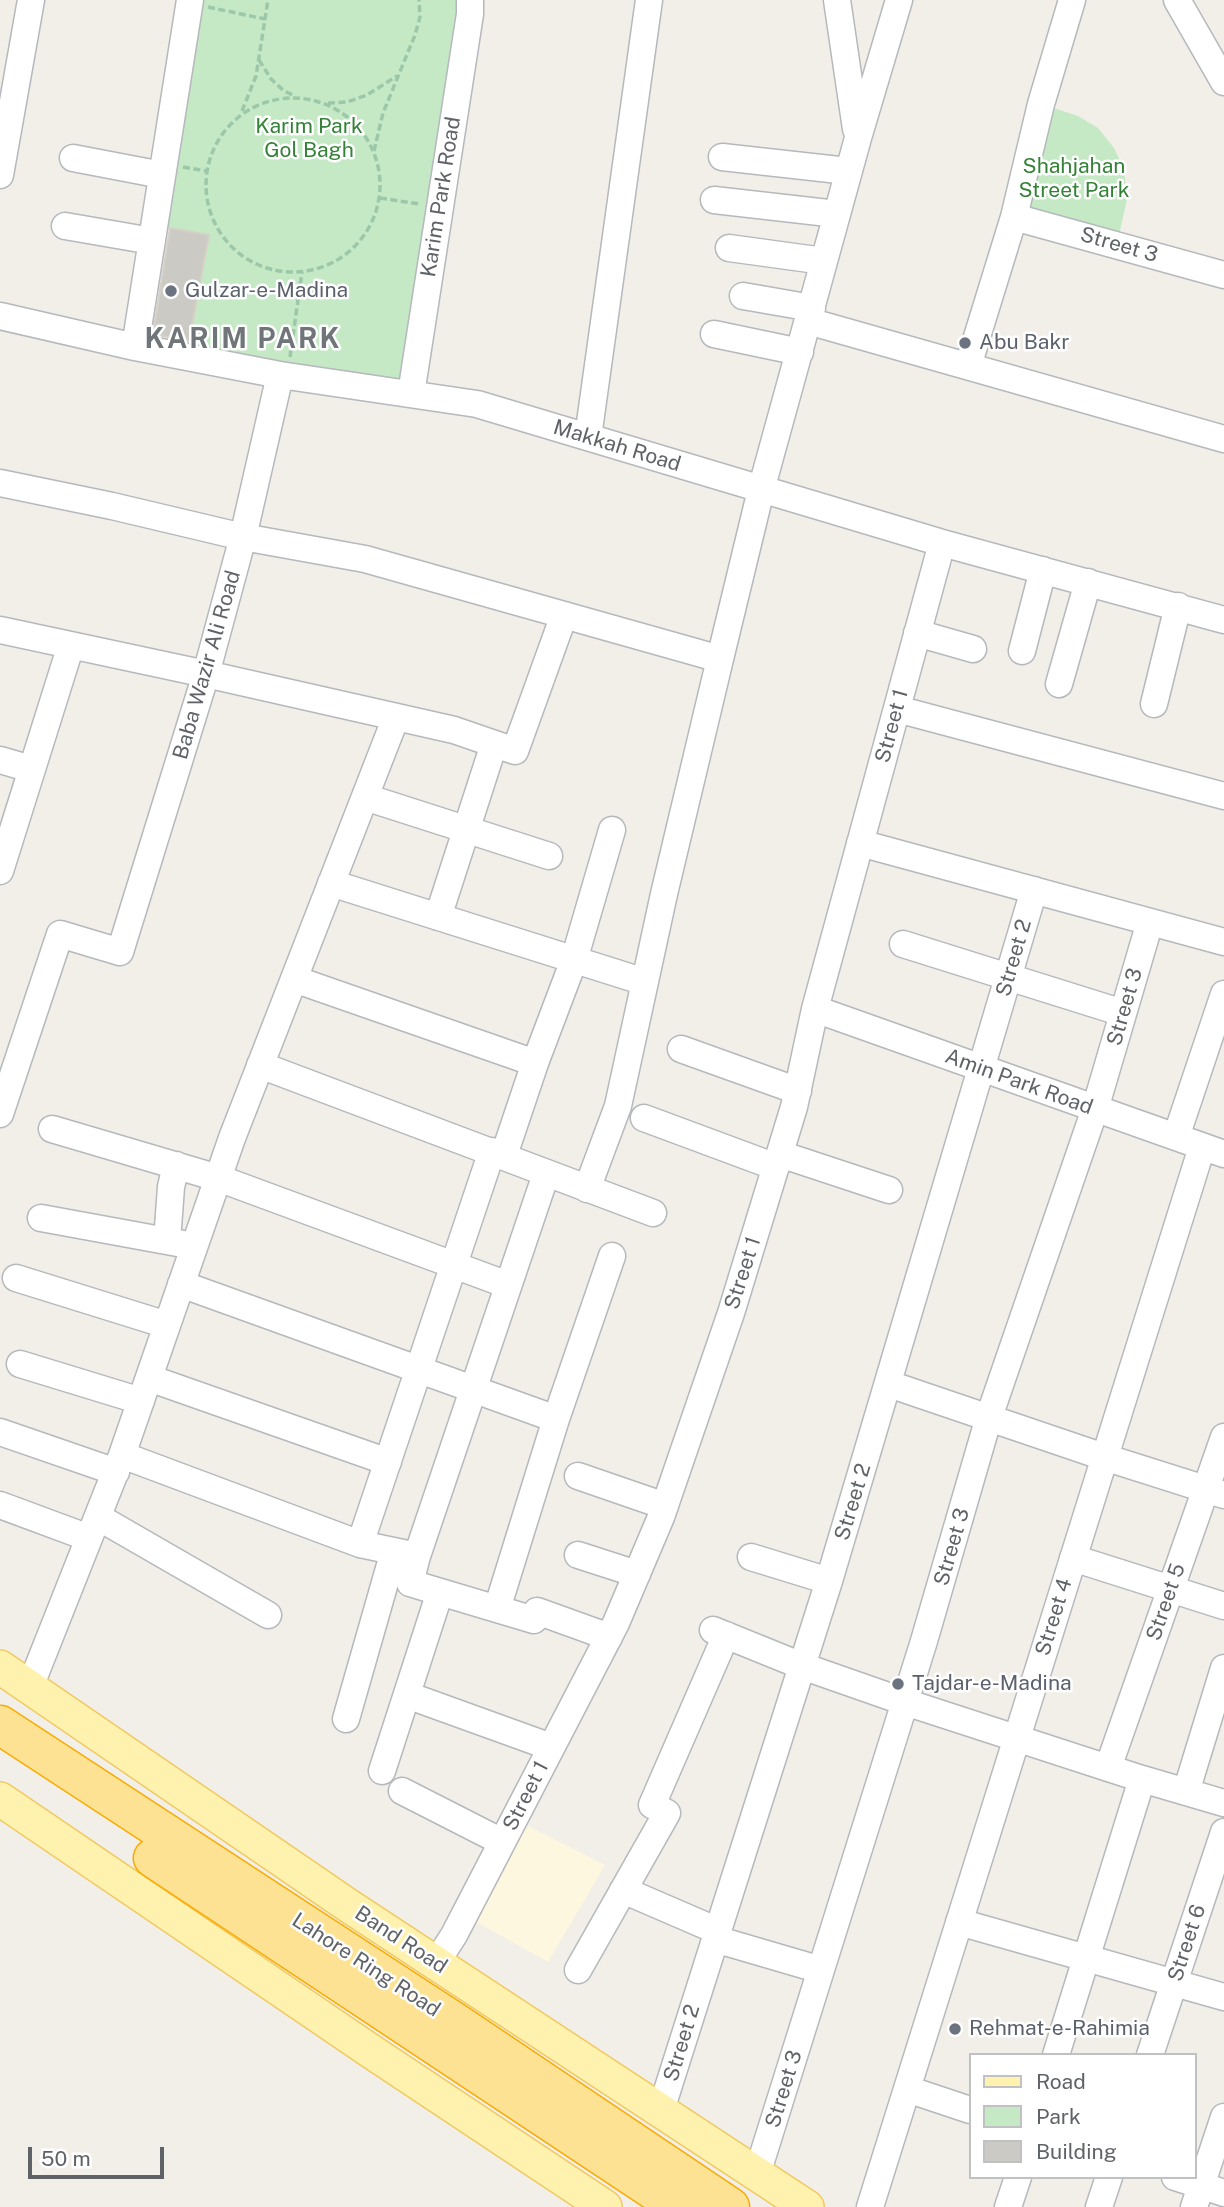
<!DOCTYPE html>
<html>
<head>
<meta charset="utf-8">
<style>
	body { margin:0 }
	#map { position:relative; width:1224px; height:2207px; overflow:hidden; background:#f1efe8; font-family:"Public Sans",sans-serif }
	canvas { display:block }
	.legend { position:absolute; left:969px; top:2053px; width:228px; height:126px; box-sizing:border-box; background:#fff; border:2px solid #bfc1c3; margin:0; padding:9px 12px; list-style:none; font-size:21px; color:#5f6368 }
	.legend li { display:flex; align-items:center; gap:14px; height:35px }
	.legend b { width:35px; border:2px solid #bfc1c3 }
	.scale { position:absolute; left:28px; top:2147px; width:136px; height:32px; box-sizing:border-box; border:4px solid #5f6368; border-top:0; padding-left:9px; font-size:21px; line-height:24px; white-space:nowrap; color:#5f6368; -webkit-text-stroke:5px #fff; paint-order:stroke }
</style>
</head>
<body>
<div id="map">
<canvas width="1224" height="2207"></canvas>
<ul class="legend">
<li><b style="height:9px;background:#fff2af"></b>Road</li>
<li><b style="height:19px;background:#c5e8c5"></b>Park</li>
<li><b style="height:19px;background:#cccac5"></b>Building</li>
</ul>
<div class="scale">50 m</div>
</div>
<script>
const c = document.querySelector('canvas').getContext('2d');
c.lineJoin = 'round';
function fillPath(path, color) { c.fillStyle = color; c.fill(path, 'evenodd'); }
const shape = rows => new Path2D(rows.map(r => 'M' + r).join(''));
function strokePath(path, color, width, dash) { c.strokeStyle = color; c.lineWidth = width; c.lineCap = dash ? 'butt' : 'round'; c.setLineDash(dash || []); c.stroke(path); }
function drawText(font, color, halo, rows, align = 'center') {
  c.font = font + ' "Public Sans",sans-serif'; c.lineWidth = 5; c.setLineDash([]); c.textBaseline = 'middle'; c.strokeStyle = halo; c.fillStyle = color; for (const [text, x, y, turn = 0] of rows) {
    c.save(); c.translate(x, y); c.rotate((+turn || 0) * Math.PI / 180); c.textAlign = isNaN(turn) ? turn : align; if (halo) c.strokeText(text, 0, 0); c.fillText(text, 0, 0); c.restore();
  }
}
const commercial = shape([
	[514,1819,605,1865,548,1962,464,1915]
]);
const green = shape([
	[190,0,470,0,411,394,186,357,208,235,155,226],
	[1041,104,1078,116,1098,128,1114,148,1124,169,1127,199,1117,244,1014,217]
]);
const building = shape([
	[170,228,209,235,189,341,153,334,170,228]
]);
const path = shape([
	[208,7,265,19],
	[259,60,271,79,284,91,295,96],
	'206 185a87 87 0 1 1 174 0a87 87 0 1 1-174 0Z',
	[328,103,347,102,367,95,397,76],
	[242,111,256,76,268,0],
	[374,151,383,113,415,35,420,17,419,0],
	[183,167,207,171],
	[380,198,419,204],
	[290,357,302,272]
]);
const minor = shape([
	[837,0,856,129],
	[1177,0,1224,82],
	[722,157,848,171],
	[73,158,162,175],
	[0,175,31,0],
	[714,200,837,214],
	[1014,217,1224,275],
	[65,226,152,241],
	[729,248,824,261],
	[743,296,812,308],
	[0,316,135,347,280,375,477,404,942,543,1224,620],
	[808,321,1224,439],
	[714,334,800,352],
	[135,347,190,0],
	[968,366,1014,217,1041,104,1072,0],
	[411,394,470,14,470,0],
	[588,437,649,0],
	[0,483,112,506,243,537,365,559,720,659,761,490,858,138,899,0],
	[0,630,206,674,454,730,515,751,564,615],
	[917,633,973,649],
	[1022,651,1043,570],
	[1059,684,1088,582],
	[1154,704,1178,606],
	[897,709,1224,796],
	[0,760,31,769],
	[365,797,549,856],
	[860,843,1224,942],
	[0,871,71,645],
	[331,883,645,982],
	[438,917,494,744],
	[903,944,1123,1013],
	[294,979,535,1063],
	[815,1009,1224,1154],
	[681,1049,798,1091],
	[260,1065,653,1213],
	[0,1114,60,934,120,952,206,674,243,537,280,375],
	[644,1118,776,1167],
	[52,1129,218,1178,508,1285],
	[1176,1137,1224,994],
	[780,1154,889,1190],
	[504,1155,535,1063,574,960,612,830],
	[546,1174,417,1556,410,1583,534,1620,537,1611,609,1637],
	[587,1189,618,1106,664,894,720,659],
	[41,1218,194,1246],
	[167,1241,171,1187,176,1165],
	[16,1278,167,1325],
	[181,1284,556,1419],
	[20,1364,141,1401],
	[149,1378,388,1462],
	[889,1384,1104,1457,1224,1495],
	[0,1432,116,1472],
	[122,1455,360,1544,417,1556],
	[578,1476,665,1506],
	[0,1505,89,1538],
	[98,1517,268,1615],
	[360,1544,492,1151],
	[578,1555,637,1574],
	[751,1557,829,1581],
	[1073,1558,1224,1606],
	[497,1609,556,1419,612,1256],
	[713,1630,802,1666,905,1702,1142,1779,1224,1803],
	[30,1687,122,1455,232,1138,396,717],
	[407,1695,551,1747],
	[346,1719,394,1551],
	[1108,1768,1224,1437],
	[382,1771,440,1592],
	[402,1791,502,1842],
	[1186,1792,1224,1668],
	[623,1890,718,1931],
	[959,1922,1224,1997],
	[715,1939,821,1970],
	[436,1963,454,1935,616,1623,661,1517,731,1313,794,1107,815,1009,942,543],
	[578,1970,667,1813,652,1805,726,1635],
	[1056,2055,1142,1779],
	[1150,2055,1224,1832],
	[907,2089,970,2110],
	[661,2110,829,1581,1034,890],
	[757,2174,924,1641,989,1417,1095,1109,1150,922],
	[1175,2177,1224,2193],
	[870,2207,1202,1147],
	[1008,2207,1018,2177],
	[1099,2207,1109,2177],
	[1194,2207,1224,2117]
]);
const major = shape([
	[0,1667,349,1906,807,2207],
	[0,1799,372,2052,605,2207]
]);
const highway = shape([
	[0,1725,459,2025,730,2207],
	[153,1858,679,2207]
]);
const markers = [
	[171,291,7,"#6b7280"],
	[965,343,7,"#6b7280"],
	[898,1684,7,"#6b7280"],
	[955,2029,7,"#6b7280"]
];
const parkNames = [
	["Karim Park",309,127],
	["Gol Bagh",309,151],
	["Shahjahan",1074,167],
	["Street Park",1074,191]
];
const streetNames = [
	["Karim Park Road",441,197,-81],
	["Street 3",1119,245,16],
	["Makkah Road",617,446,17],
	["Baba Wazir Ali Road",207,665,-74],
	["Street 1",892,726,-75],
	["Street 2",1014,958,-74],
	["Street 3",1125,1007,-74],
	["Amin Park Road",1019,1082,20],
	["Street 1",743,1273,-72],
	["Street 2",853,1502,-73],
	["Street 3",952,1547,-74],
	["Street 5",1166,1602,-71],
	["Street 4",1054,1617,-73],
	["Street 1",526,1796,-63],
	["Band Road",401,1940,33],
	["Street 6",1187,1943,-72],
	["Lahore Ring Road",366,1965,33],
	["Street 2",682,2043,-73],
	["Street 3",784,2089,-73]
];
const worshipNames = [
	["Gulzar-e-Madina",185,291],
	["Abu Bakr",979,343],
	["Tajdar-e-Madina",912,1684],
	["Rehmat-e-Rahimia",969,2029]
];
const districtNames = [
	["KARIM PARK",243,339]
];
fillPath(commercial, '#fef7e0');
fillPath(green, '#c5e8c5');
fillPath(building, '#cccac5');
strokePath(building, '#d6d1c6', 2);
strokePath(minor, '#b5b8bc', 29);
strokePath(major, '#f2c960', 36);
strokePath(highway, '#f9ab00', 41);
strokePath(path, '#9cc7a9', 3.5, [7, 3.5]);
strokePath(minor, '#fff', 26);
strokePath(major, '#fff2af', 33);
strokePath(highway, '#fde293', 38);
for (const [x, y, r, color] of markers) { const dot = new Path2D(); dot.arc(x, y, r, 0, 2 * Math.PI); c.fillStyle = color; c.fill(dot); strokePath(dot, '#fff', 2.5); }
drawText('21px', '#348238', '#fff', parkNames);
drawText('21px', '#5f6368', '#fff', streetNames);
drawText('21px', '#5b616d', '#fff', worshipNames, 'left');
c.letterSpacing = '2px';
drawText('bold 28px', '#70757a', '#fff', districtNames);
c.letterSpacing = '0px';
</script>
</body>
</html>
